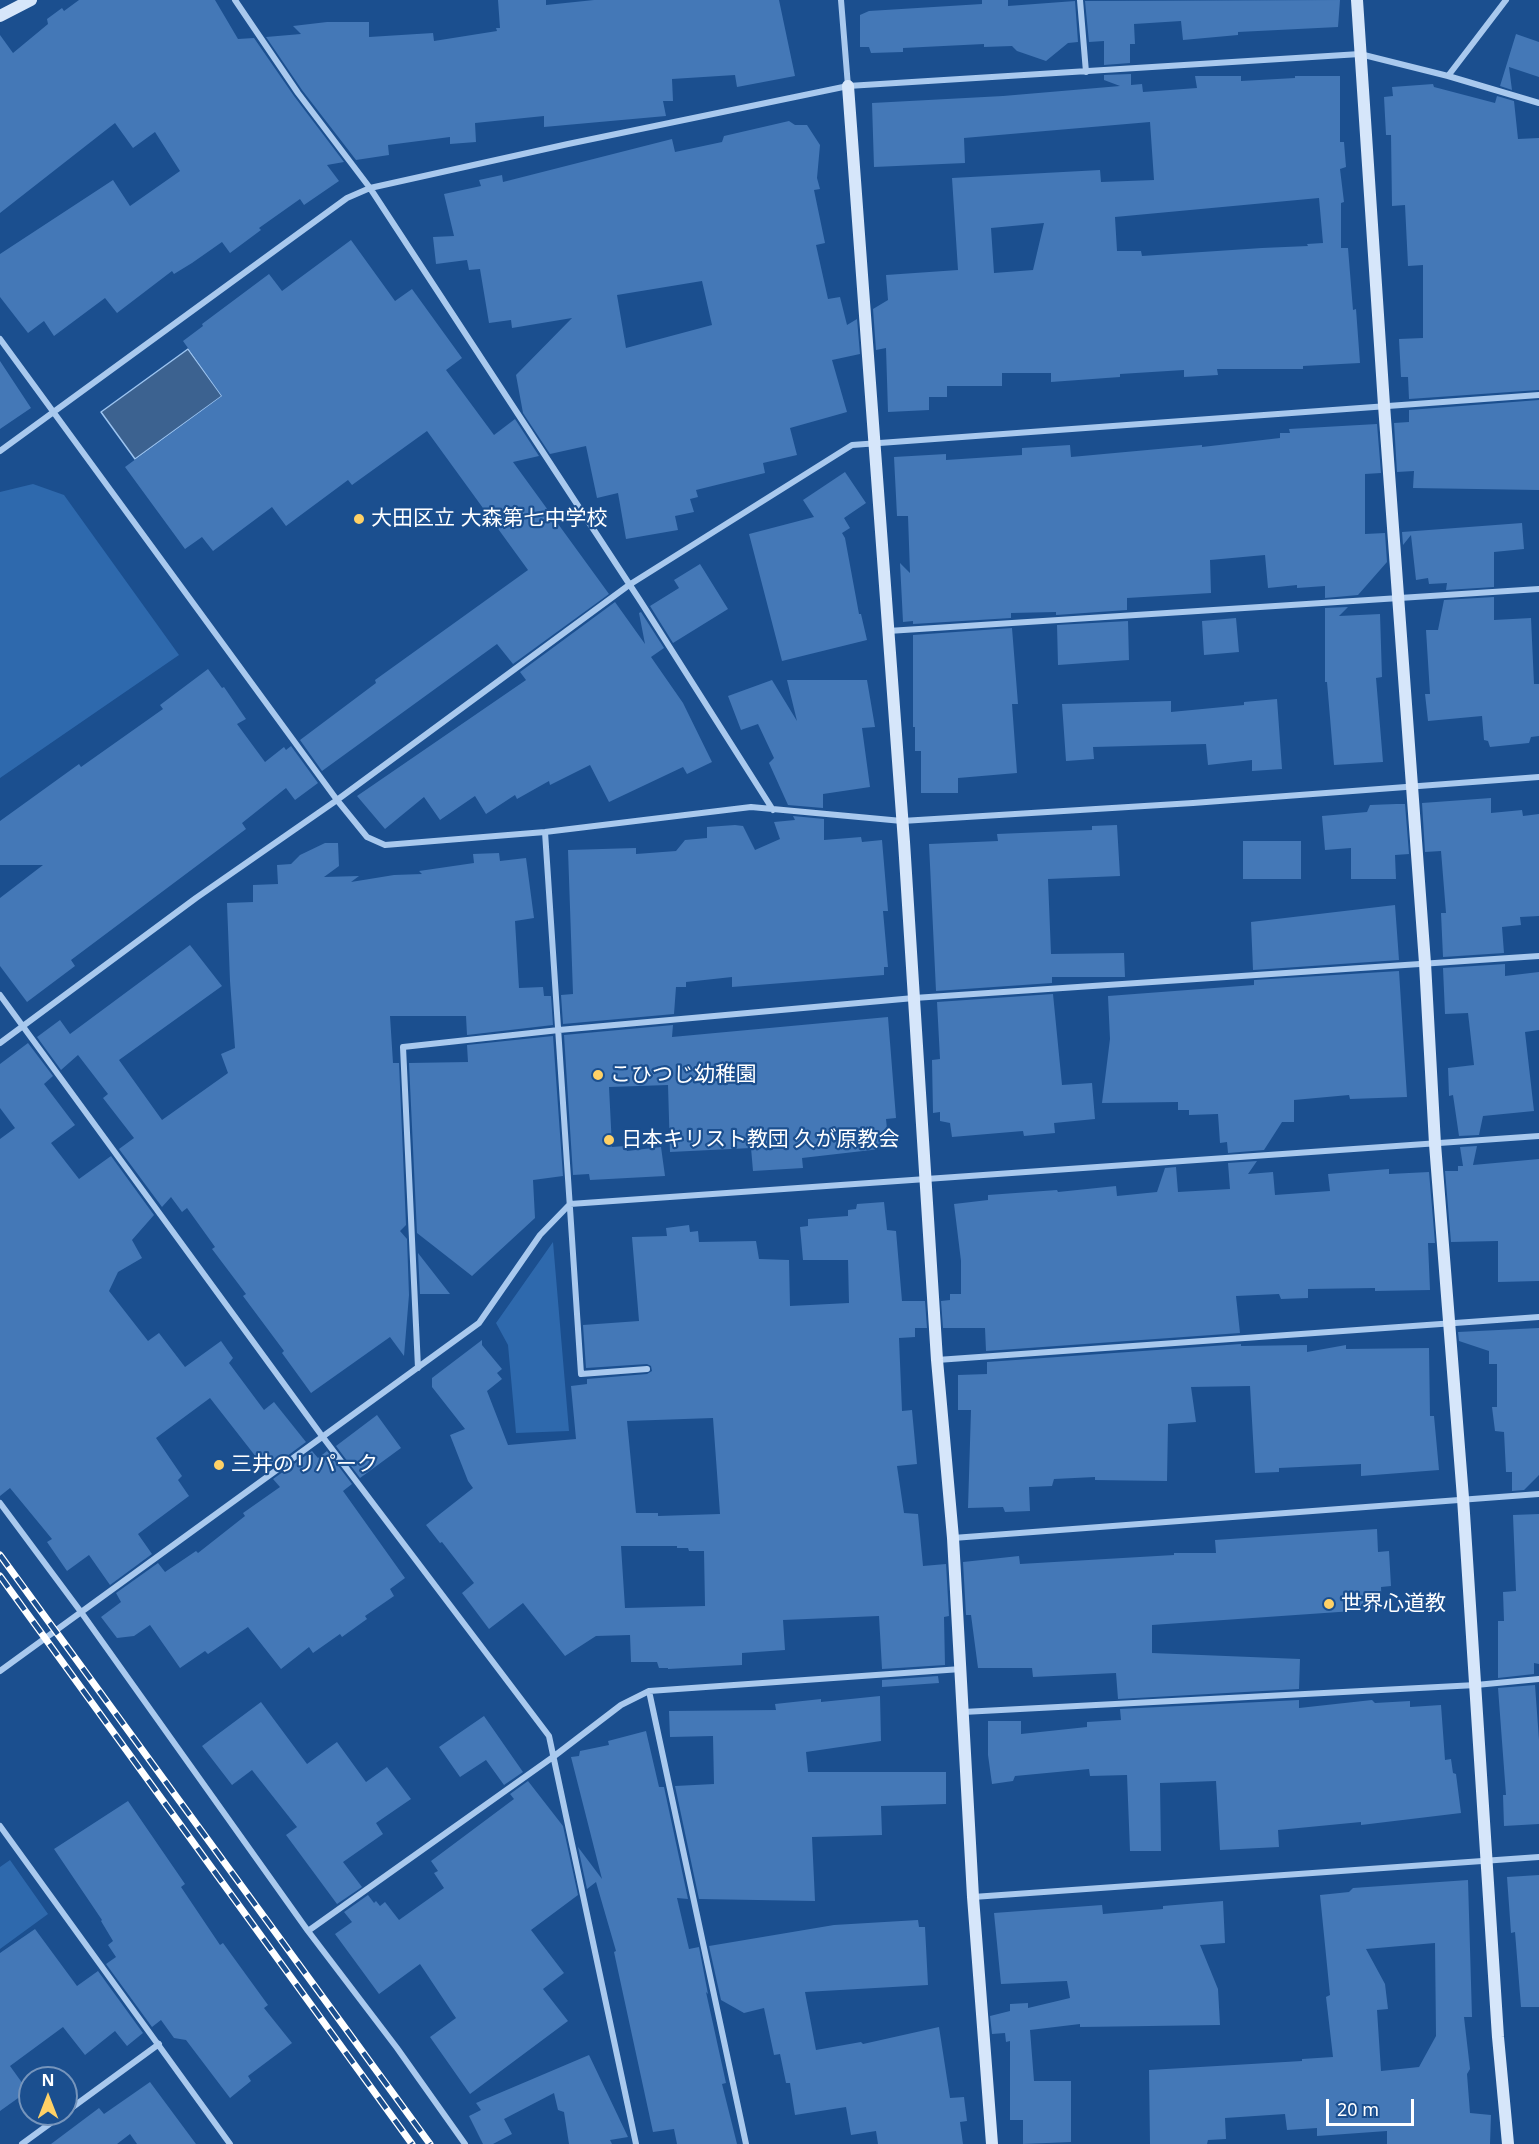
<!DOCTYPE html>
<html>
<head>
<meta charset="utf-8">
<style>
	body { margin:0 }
	#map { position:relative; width:1539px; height:2144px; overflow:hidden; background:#1b4f8f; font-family:"Noto Sans",sans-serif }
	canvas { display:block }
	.north { position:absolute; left:18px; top:2066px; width:60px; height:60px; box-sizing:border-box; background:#1b4f8f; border:2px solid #7695bc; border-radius:50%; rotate:0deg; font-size:16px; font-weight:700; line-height:24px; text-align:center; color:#fff }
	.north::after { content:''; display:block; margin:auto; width:21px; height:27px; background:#ffd166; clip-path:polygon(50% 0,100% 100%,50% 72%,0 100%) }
	.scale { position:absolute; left:1326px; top:2099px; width:88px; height:27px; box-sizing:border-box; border:3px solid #fff; border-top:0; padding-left:8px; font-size:18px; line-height:21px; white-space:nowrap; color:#fff; -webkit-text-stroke:4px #1b4f8f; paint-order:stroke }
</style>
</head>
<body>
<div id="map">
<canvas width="1539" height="2144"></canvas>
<div class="north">N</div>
<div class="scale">20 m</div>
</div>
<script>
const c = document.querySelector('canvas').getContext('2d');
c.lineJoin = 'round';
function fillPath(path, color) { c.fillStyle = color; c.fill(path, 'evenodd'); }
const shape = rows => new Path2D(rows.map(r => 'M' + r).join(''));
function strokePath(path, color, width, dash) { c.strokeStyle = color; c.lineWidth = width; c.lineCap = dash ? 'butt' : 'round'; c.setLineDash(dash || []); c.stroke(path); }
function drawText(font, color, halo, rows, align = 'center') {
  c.font = font + ' "Noto Sans","Noto Sans JP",sans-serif'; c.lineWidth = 4.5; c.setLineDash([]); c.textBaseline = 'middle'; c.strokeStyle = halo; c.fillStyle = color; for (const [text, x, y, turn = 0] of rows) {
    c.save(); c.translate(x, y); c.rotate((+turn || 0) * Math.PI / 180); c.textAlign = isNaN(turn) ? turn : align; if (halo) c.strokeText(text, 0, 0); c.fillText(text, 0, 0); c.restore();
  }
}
const green = shape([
	[33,484,64,495,179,655,0,778,0,492],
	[553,1242,569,1431,516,1433,508,1345,496,1323],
	[10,1860,48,1914,0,1949,0,1867]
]);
const water = shape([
	[188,349,222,396,135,459,101,412,188,349]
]);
const building = shape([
	[79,0,215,0,238,39,254,38,294,96,344,162,327,165,339,181,304,205,300,199,259,228,261,230,230,253,222,242,192,263,174,274,172,271,117,313,105,298,54,336,44,321,28,333,0,297,0,254,113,180,130,206,180,171,155,132,133,148,115,123,0,213,0,35,13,53,48,24,47,19,62,8,64,11],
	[498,0,546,0,546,5,594,0,779,0,795,76,737,87,735,75,672,79,673,101,663,101,666,116,544,127,544,116,475,123,476,142,450,144,450,137,388,145,389,155,356,160,302,90,266,37,301,34,293,26,327,22,369,22,369,37,433,33,434,41,497,31,496,28,500,28],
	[982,0,1008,0,1008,6,1075,1,1078,42,1068,43,1046,61,1017,51,1012,46,984,47,984,44,903,48,903,52,871,53,869,47,860,47,860,15,869,11,982,4],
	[1340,0,1338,27,1238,32,1238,35,1183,40,1181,21,1134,24,1135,44,1130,44,1130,63,1104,65,1104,41,1089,42,1085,1],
	[1516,34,1539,42,1539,77,1509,67,1512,90,1500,86],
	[1131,74,1131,85,1142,84,1143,92,1197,88,1195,76,1241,76,1241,81,1295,78,1295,76,1340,76,1340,142,1344,142,1346,167,1340,169,1344,202,1341,203,1341,248,1348,248,1353,310,1356,309,1360,363,1303,366,1303,369,1217,369,1218,375,1184,377,1184,370,1120,374,1120,377,1051,382,1051,373,1002,373,1002,386,947,386,947,397,929,397,929,410,888,412,886,348,876,350,873,309,888,300,886,275,958,270,952,178,1100,170,1101,182,1154,180,1150,122,964,138,965,163,874,167,872,103,1003,96,1120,86,1104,80,1104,75],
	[1319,198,1323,243,1307,244,1308,246,1262,248,1142,256,1141,251,1117,251,1115,217],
	[1044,223,1033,270,994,273,991,228],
	[1433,84,1434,87,1495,103,1497,96,1514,101,1518,139,1539,138,1539,390,1409,399,1408,377,1401,377,1399,339,1423,338,1423,265,1408,266,1405,205,1392,206,1391,135,1386,135,1384,97,1393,96,1392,87],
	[789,121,795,125,807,125,820,145,817,178,820,189,814,190,825,243,816,245,828,299,840,297,847,325,857,319,860,354,832,360,847,412,790,428,797,455,763,463,765,473,696,490,698,497,690,499,694,512,675,516,678,530,626,539,618,493,597,498,586,446,550,454,523,413,516,375,572,318,512,328,511,320,489,323,480,269,469,270,467,260,436,264,433,237,454,236,444,194,481,186,479,180,502,175,503,182,672,139,675,152,722,142,724,136],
	[702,281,712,325,626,348,617,295],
	[351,240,395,301,412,289,462,358,446,370,494,435,515,419,539,456,513,462,609,594,513,664,497,644,322,771,300,740,376,683,375,680,528,570,427,431,352,485,348,480,286,526,272,507,213,551,202,537,185,549,125,467,222,396,183,341,203,326,202,324,269,274,282,291],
	[0,361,31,408,0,429],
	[1539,400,1539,490,1413,488,1414,471,1397,472,1394,423,1409,422,1409,410],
	[1377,424,1381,473,1365,474,1365,534,1385,533,1387,562,1358,595,1325,598,1325,586,1297,588,1297,585,1268,588,1265,555,1210,560,1211,593,1127,598,1127,610,1056,615,1056,612,1011,613,1011,618,913,624,913,621,903,622,900,563,910,573,908,516,897,516,894,457,946,454,946,460,1022,455,1022,448,1070,445,1071,457,1202,445,1202,447,1280,438,1280,433,1290,433,1289,429],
	[845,472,866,503,844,518,850,528,842,533,845,538,859,614,861,614,867,640,782,661,749,534,814,517,803,500],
	[1522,523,1524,549,1494,552,1494,587,1446,590,1447,583,1429,584,1428,578,1416,580,1411,535,1403,545,1402,532],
	[700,564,728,609,673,643,650,606,679,588,674,580],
	[1494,597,1494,620,1531,618,1534,684,1539,684,1539,736,1531,737,1529,743,1490,747,1488,741,1484,740,1482,716,1428,721,1425,694,1430,694,1426,630,1438,630,1444,600],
	[615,602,645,644,639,613,641,612,664,648,651,657,683,703,712,762,687,774,683,767,609,802,590,765,550,785,549,781,517,799,515,795,486,814,475,796,440,820,424,797,385,829,357,796,526,680,520,672],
	[1348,607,1339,616,1380,614,1382,677,1376,678,1383,762,1334,765,1327,682,1325,682,1325,608],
	[1236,618,1239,652,1204,655,1202,621],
	[1128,621,1129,660,1058,665,1057,625],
	[1012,628,1018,704,1012,704,1017,773,958,778,958,793,921,793,921,751,915,751,915,727,913,727,913,635],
	[208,669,222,688,224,687,246,719,237,724,265,762,284,747,286,750,291,746,318,783,295,800,286,788,242,823,246,829,71,960,75,966,27,1002,0,966,0,898,43,865,0,865,0,821,79,764,81,767,163,709,160,705],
	[772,680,797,721,787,680,867,680,875,727,862,728,870,787,823,794,823,808,788,805,769,763,774,758,758,724,741,730,728,696],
	[1277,699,1282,769,1252,771,1252,760,1208,765,1206,744,1093,747,1094,759,1066,761,1062,704,1171,701,1171,712,1244,705,1244,702],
	[1491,798,1491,813,1522,810,1523,816,1539,814,1539,916,1520,917,1521,925,1502,927,1504,953,1443,957,1441,913,1446,913,1441,851,1425,852,1422,803],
	[1396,804,1405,804,1409,854,1395,855,1396,879,1351,879,1351,848,1325,850,1322,816,1367,812,1370,805],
	[793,816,824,819,824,840,861,837,862,842,882,840,888,911,883,911,888,967,884,967,884,975,732,987,732,977,686,982,686,987,676,987,674,1014,563,1024,561,995,573,994,568,850,636,848,636,854,676,851,685,840,707,838,707,827,735,825,743,826,755,850,780,839,774,822,795,820],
	[1117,825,1120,876,1048,879,1051,954,1124,953,1125,977,1052,977,1052,983,936,991,929,844,998,841,997,834,1092,830,1092,826],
	[1243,841,1301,841,1301,879,1243,879],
	[325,843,338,843,339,866,324,877,359,876,351,882,394,875,422,874,419,871,474,863,473,854,499,853,500,861,526,858,534,918,515,921,519,988,543,987,544,996,551,996,553,1025,467,1035,466,1016,390,1016,393,1063,399,1063,406,1225,400,1231,407,1239,409,1295,404,1356,390,1337,311,1393,282,1353,284,1351,243,1296,246,1294,212,1249,215,1247,187,1208,182,1212,171,1197,162,1207,119,1149,134,1138,103,1098,108,1094,78,1055,61,1070,37,1037,60,1020,70,1034,190,945,222,986,119,1060,162,1120,228,1073,221,1054,235,1048,230,981,227,903,253,902,253,885,278,884,277,865,291,864,300,855],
	[1395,905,1399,960,1253,970,1251,922],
	[1505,964,1505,976,1539,972,1539,1030,1525,1032,1534,1111,1483,1116,1479,1135,1459,1136,1453,1095,1449,1096,1448,1068,1474,1065,1468,1013,1445,1014,1443,968],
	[1399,971,1407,1097,1350,1099,1349,1095,1294,1100,1294,1122,1282,1122,1264,1150,1228,1153,1227,1142,1220,1143,1218,1114,1189,1115,1189,1110,1178,1110,1178,1102,1102,1103,1110,1039,1108,996,1254,985,1254,980],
	[1053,994,1062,1085,1092,1083,1095,1119,1054,1123,1055,1133,1024,1136,1023,1131,952,1137,950,1123,940,1121,940,1112,933,1113,932,1060,940,1059,937,1002],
	[888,1017,896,1118,886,1119,889,1148,802,1158,803,1168,753,1171,751,1148,670,1152,668,1085,609,1087,612,1147,625,1146,627,1151,661,1147,665,1176,590,1180,589,1174,573,1175,564,1035,673,1025,672,1037],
	[553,1036,563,1176,533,1180,535,1218,472,1276,417,1233,409,1063,468,1062,467,1045],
	[28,1043,53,1076,44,1084,75,1125,51,1143,79,1179,111,1156,154,1215,132,1240,142,1258,118,1272,109,1291,148,1341,159,1333,185,1367,221,1341,233,1358,229,1363,264,1410,274,1402,306,1442,267,1471,210,1398,156,1438,182,1476,178,1480,189,1496,138,1534,152,1554,110,1585,89,1555,67,1571,47,1542,52,1539,10,1488,0,1496,0,1139,15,1128,0,1108,0,1064],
	[1477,1146,1473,1165,1539,1159,1539,1281,1498,1282,1498,1241,1451,1242,1445,1171,1458,1171,1458,1166,1463,1166,1460,1147],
	[1257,1161,1248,1174,1273,1172,1275,1195,1330,1191,1328,1174,1389,1169,1389,1174,1429,1172,1435,1243,1428,1243,1430,1290,1375,1291,1375,1288,1308,1289,1308,1298,1281,1299,1279,1294,1236,1296,1240,1333,986,1351,985,1328,943,1328,941,1301,950,1300,950,1294,961,1294,961,1261,954,1204,988,1200,988,1195,1057,1190,1058,1192,1116,1186,1117,1196,1157,1192,1165,1168,1176,1167,1178,1192,1230,1189,1228,1163],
	[884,1202,887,1230,896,1231,902,1301,925,1301,927,1328,915,1328,915,1337,899,1338,902,1411,912,1410,917,1464,897,1466,904,1513,918,1514,923,1566,946,1564,949,1616,944,1617,945,1665,882,1669,879,1616,783,1620,785,1650,742,1653,742,1665,668,1669,668,1668,659,1668,657,1662,631,1662,630,1635,596,1636,565,1656,523,1603,489,1629,462,1593,474,1583,442,1542,440,1543,426,1525,473,1488,468,1481,450,1435,465,1429,432,1387,432,1378,482,1340,482,1345,502,1369,497,1373,502,1379,487,1391,508,1445,576,1439,571,1386,587,1384,587,1379,647,1374,652,1371,651,1366,647,1364,586,1368,583,1325,639,1321,632,1237,667,1236,666,1228,689,1225,690,1232,698,1231,699,1242,756,1241,759,1259,789,1260,790,1306,849,1303,848,1260,803,1260,800,1227,808,1226,808,1219,848,1216,848,1210,856,1209,857,1204],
	[713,1418,720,1514,658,1516,658,1513,636,1513,627,1421],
	[621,1546,677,1546,677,1548,688,1548,689,1551,704,1551,705,1606,625,1608],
	[418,1253,450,1294,420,1294],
	[1539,1328,1539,1475,1524,1490,1512,1491,1512,1472,1506,1472,1504,1432,1495,1431,1492,1407,1497,1407,1497,1364,1489,1364,1489,1351,1459,1341,1458,1332],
	[1241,1344,1241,1346,1307,1345,1307,1352,1346,1345,1346,1349,1429,1348,1430,1416,1434,1416,1439,1470,1361,1476,1361,1464,1279,1468,1279,1472,1255,1473,1250,1386,1191,1387,1196,1422,1168,1424,1167,1481,1095,1480,1095,1477,1054,1479,1052,1486,1029,1487,1030,1511,1005,1512,1003,1507,968,1508,971,1410,958,1410,958,1375,987,1374,987,1362],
	[377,1415,401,1448,360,1478,336,1446],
	[312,1451,318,1458,327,1451,352,1484,343,1491,405,1578,390,1589,394,1596,365,1616,367,1619,342,1637,340,1634,313,1653,309,1647,281,1669,248,1627,208,1654,205,1651,180,1668,150,1625,134,1636,117,1638,101,1617,121,1602,116,1593,158,1563,165,1572,196,1551,198,1553,245,1516,243,1513,280,1487,273,1479],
	[1539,1514,1539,1664,1534,1663,1534,1674,1498,1678,1498,1621,1504,1621,1503,1592,1516,1591,1513,1515],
	[1377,1529,1378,1552,1389,1551,1391,1586,1381,1587,1382,1609,1152,1625,1152,1653,1300,1659,1299,1689,1118,1699,1116,1673,1033,1677,1032,1668,978,1668,971,1615,966,1615,963,1562,1019,1556,1020,1564,1174,1555,1174,1553,1216,1553,1215,1540],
	[938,1676,939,1683,882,1687,882,1680],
	[1535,1685,1539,1740,1539,1824,1504,1826,1503,1795,1506,1795,1498,1688],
	[880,1696,881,1741,806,1752,808,1772,946,1772,946,1804,881,1806,882,1835,812,1837,815,1901,699,1899,675,1786,714,1784,713,1736,670,1737,669,1711,776,1710,775,1704,821,1699,821,1702],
	[1299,1700,1299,1708,1372,1700,1375,1703,1410,1701,1410,1707,1441,1705,1445,1760,1451,1759,1453,1773,1456,1774,1461,1813,1361,1825,1361,1822,1278,1830,1279,1847,1220,1850,1216,1781,1160,1783,1161,1851,1130,1851,1127,1775,1090,1776,1089,1769,1015,1776,1013,1781,992,1784,988,1755,988,1721,1021,1721,1021,1734,1087,1727,1087,1722,1121,1720,1120,1709],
	[261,1702,307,1764,337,1742,366,1782,387,1767,411,1799,376,1823,383,1834,343,1862,362,1887,337,1904,286,1835,297,1827,252,1770,232,1785,202,1746],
	[484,1716,523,1772,504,1785,486,1760,460,1777,439,1747],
	[646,1731,659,1787,664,1787,688,1899,677,1898,689,1949,699,1947,708,1994,706,1992,726,2083,722,2084,737,2144,677,2144,674,2129,653,2132,617,1966,614,1952,616,1951,596,1882,587,1889,578,1847,602,1879,571,1757,579,1756,580,1751,609,1745,608,1741],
	[528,1781,563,1826,578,1895,531,1930,564,1973,543,1989,568,2021,470,2094,430,2037,456,2018,420,1964,379,1994,335,1934,352,1922,344,1912,368,1895,374,1903,376,1901,380,1906,385,1902,399,1920,444,1888,434,1873,438,1871,431,1861,514,1799,510,1794],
	[128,1801,185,1884,181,1887,220,1945,223,1943,268,2005,264,2008,292,2043,248,2076,251,2081,230,2098,186,2040,174,2038,161,2020,152,2027,106,1964,116,1957,108,1945,113,1941,101,1921,102,1920,54,1849],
	[1539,1875,1539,2007,1521,2007,1515,1932,1511,1933,1507,1877],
	[1468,1880,1472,2017,1464,2017,1470,2069,1467,2074,1470,2113,1491,2115,1490,2144,1387,2144,1387,2131,1317,2136,1317,2128,1287,2130,1285,2114,1225,2118,1226,2139,1208,2140,1207,2144,1150,2144,1149,2070,1302,2061,1302,2059,1333,2057,1326,1997,1330,1995,1320,1895,1349,1892,1353,1888],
	[1435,1943,1436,2036,1419,2067,1381,2071,1377,2010,1388,2009,1385,1984,1366,1949],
	[1223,1901,1225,1943,1200,1945,1218,1989,1220,2025,1080,2027,1080,2024,1030,2030,1034,2081,1071,2081,1071,2142,1023,2144,1023,2120,1010,2120,1010,2041,1006,2042,1005,2033,992,2034,990,2016,1010,2011,1010,2004,1028,2003,1028,2008,1070,1998,1067,1981,1001,1984,994,1913,1102,1905,1103,1914,1163,1909,1163,1906],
	[918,1920,919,1927,925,1927,928,1985,805,1992,816,2050,861,2042,863,2044,939,2027,950,2098,964,2097,967,2121,960,2122,963,2144,878,2144,876,2131,851,2135,846,2107,795,2115,790,2083,786,2083,780,2054,774,2055,764,2008,744,2013,721,2000,709,1946,834,1925],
	[35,1929,77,1986,98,1971,143,2033,127,2046,115,2031,85,2055,63,2027,10,2066,28,2091,0,2111,0,1953],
	[589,2055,628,2137,610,2140,612,2144,569,2144,564,2112,558,2110,554,2093,504,2119,512,2134,493,2144,483,2144,469,2116,481,2110,476,2103],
	[150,2082,196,2144,137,2144,130,2134,117,2144,51,2144,99,2108,104,2114]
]);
const street = shape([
	[235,0,298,93,370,188,641,602,773,810],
	[841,0,848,86],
	[1080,0,1086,72],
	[1448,76,1506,0],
	[0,339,337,800,367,837,385,845,545,832,751,807,902,821,1193,803,1539,777],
	[0,451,347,198,370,188,568,144,848,86,1360,54,1448,76,1539,103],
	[888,631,1539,589],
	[545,832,581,1374,647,1369],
	[0,995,322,1436,549,1736,636,2144],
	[0,1043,196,898,337,800,629,585,852,445,1539,395],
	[937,1360,1539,1317],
	[418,1368,403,1047,559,1030,914,998,1539,956],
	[0,1503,81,1612,308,1931,397,2048,465,2144],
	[953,1538,1539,1494],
	[0,1671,479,1323,540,1235,570,1204,1539,1136],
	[649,1691,746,2144],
	[963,1712,1476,1685,1539,1679],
	[0,1826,230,2144],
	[973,1897,1539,1857],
	[308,1931,553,1757,621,1705,649,1691,961,1669],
	[66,2112,159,2044],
	[22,2144,63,2114]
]);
const secondary = shape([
	[1357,0,1384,405,1425,963,1435,1144,1463,1498,1498,2037,1508,2144],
	[0,16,31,0],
	[848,86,904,842,937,1360,953,1538,973,1897,992,2144]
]);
const rail = shape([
	[0,1555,430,2144],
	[0,1576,412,2144]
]);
const markers = [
	[359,519,6,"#ffd166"],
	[598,1075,6,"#ffd166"],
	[609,1140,6,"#ffd166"],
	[219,1465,6,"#ffd166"],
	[1329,1604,6,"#ffd166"]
];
const poiNames = [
	["大田区立 大森第七中学校",371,519],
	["こひつじ幼稚園",610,1075],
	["日本キリスト教団 久が原教会",621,1140],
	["三井のリパーク",231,1465],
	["世界心道教",1341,1604]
];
fillPath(green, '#2e69ad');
fillPath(water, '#3c6290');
strokePath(water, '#9cc4f0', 1.5);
fillPath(building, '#4478b7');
strokePath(street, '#a9c9ee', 6);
strokePath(secondary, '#d6e6fa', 12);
strokePath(rail, '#fff', 7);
strokePath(rail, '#1b4f8f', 4.5, [14]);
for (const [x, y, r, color] of markers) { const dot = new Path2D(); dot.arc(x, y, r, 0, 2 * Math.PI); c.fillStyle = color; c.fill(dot); strokePath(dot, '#1b4f8f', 2); }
drawText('21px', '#fff', '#1b4f8f', poiNames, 'left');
</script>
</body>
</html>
